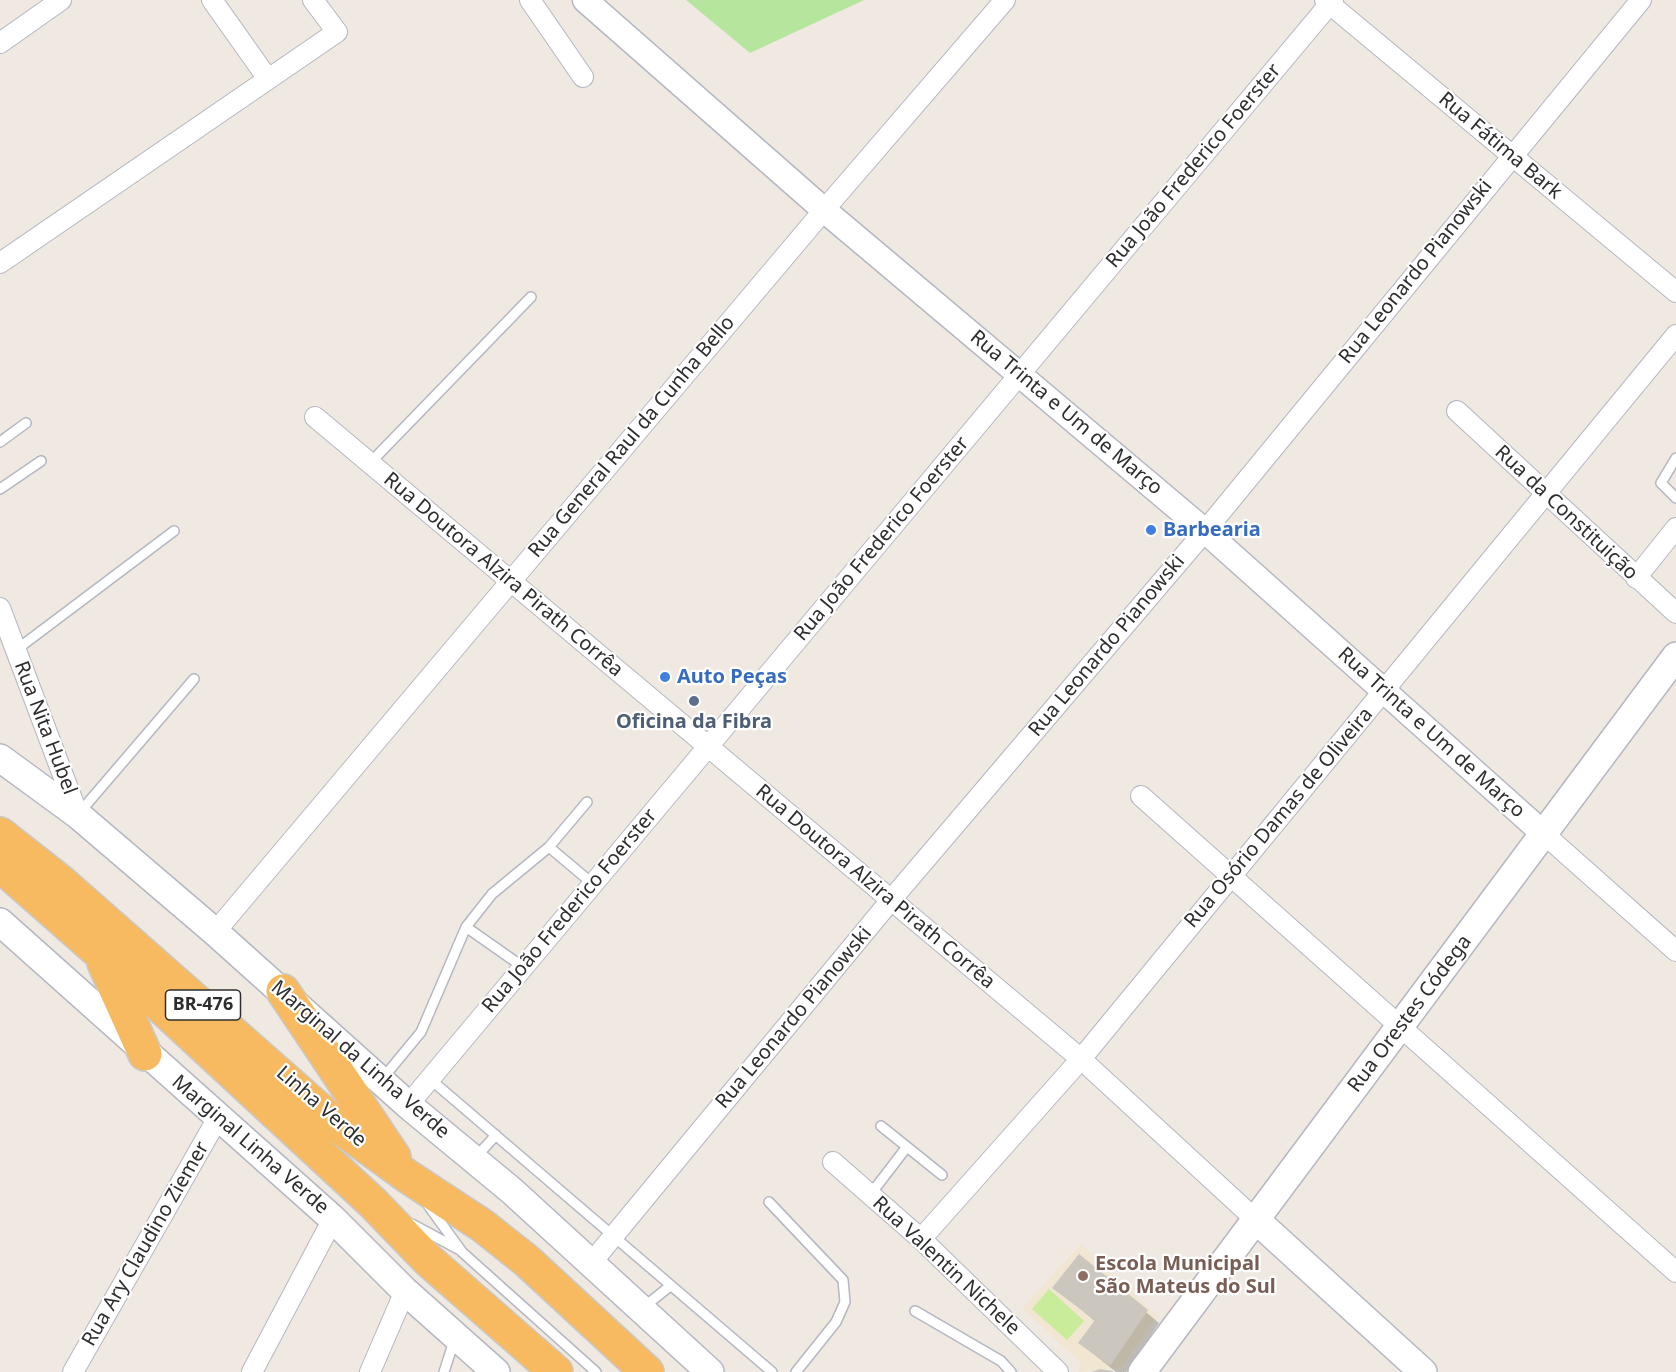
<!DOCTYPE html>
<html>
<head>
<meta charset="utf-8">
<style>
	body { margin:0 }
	canvas { display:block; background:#efe9e1 }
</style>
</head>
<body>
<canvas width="1676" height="1372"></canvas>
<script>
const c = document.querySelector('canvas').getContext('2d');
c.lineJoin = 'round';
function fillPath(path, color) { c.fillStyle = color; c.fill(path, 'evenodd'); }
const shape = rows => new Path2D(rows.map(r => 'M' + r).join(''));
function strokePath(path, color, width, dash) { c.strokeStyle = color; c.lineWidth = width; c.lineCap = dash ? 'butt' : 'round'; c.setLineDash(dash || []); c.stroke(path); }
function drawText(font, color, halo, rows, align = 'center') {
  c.font = font + ' "Noto Sans",sans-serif'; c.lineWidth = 4.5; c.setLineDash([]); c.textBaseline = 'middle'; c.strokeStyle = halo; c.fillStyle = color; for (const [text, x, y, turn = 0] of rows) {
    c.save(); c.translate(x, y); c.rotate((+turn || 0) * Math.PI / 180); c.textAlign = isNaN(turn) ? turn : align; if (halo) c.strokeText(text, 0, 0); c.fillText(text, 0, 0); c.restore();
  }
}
const education = shape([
	[1081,1244,1157,1316,1121,1368,1079,1372,1080,1362,1022,1308]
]);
const green = shape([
	[686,0,864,0,750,53]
]);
const pitch = shape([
	[1049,1289,1084,1321,1067,1340,1032,1309]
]);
const shadow = shape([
	[1079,1256,1159,1323,1126,1372,1116,1372,1080,1343,1096,1322,1054,1287]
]);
const building = shape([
	[1079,1254,1148,1310,1110,1366,1078,1343,1095,1320,1052,1288],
	[1100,1369,1113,1371,1113,1372,1091,1372]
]);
const service = shape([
	[0,442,26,423],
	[1676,458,1661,483,1676,498],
	[370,463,531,297],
	[0,489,41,461],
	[16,650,174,531],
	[80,812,194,679],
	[549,847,593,884],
	[466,927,523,967],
	[383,1078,421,1032,466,927,492,894,549,847,587,802],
	[430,1079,772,1372],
	[881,1126,942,1175],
	[475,1158,496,1135],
	[870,1195,906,1148],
	[769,1202,843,1280,845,1302,836,1322,796,1372],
	[428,1205,462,1252,596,1372],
	[412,1224,458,1249],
	[644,1307,670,1286],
	[915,1311,1001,1361,1011,1372],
	[444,1372,454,1341]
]);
const minor = shape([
	[212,0,268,79],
	[530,0,583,77],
	[1325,0,1676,292],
	[0,43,61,0],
	[0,263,337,32,313,0],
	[1457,411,1676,613],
	[315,417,1081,1059,1256,1220],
	[1636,578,1676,528],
	[0,608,78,815],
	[1141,796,1676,1272],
	[1544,834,1676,951],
	[215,932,824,210,1005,0],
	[408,1105,1333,0],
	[833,1162,921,1239,1058,1372],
	[921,1239,1081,1059,1676,335],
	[592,1262,891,900,1205,531,1641,0],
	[73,1372,219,1116],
	[252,1372,333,1219],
	[370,1372,405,1291]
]);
const tertiary = shape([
	[585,0,824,210,1205,531,1544,834]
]);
const secondary = shape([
	[0,758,78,815,215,932,408,1105,512,1191,710,1372],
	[0,922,333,1219,405,1291,496,1372],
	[1256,1220,1423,1372],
	[1142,1372,1676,656]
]);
const trunk = shape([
	[0,834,61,882,338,1126,407,1176,483,1226,527,1261,647,1372],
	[0,865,158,1004,373,1203,428,1260,556,1372],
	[104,963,145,1054],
	[283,991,394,1157]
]);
const markers = [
	[1151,530,6,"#3f7fe0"],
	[665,677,6,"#3f7fe0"],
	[694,701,6,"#5c6f8a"],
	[1083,1276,6,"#8d6e63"]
];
const shields = [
	[203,1005,75]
];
const shieldNames = [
	["BR-476",203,1005]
];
const streetNames = [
	["Rua Fátima Bark",1500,146,40],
	["Rua João Frederico Foerster",1194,166,-50],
	["Rua Leonardo Pianowski",1416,272,-51],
	["Rua Trinta e Um de Março",1066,413,40],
	["Rua General Raul da Cunha Bello",632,437,-50],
	["Rua da Constituição",1566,513,43],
	["Rua João Frederico Foerster",882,539,-50],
	["Rua Doutora Alzira Pirath Corrêa",503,575,40],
	["Rua Leonardo Pianowski",1107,646,-50],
	["Rua Nita Hubel",45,728,69],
	["Rua Trinta e Um de Março",1431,733,42],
	["Rua Osório Damas de Oliveira",1279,818,-50],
	["Rua Doutora Alzira Pirath Corrêa",875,887,40],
	["Rua João Frederico Foerster",570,911,-50],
	["Rua Orestes Códega",1410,1014,-53],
	["Rua Leonardo Pianowski",794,1018,-50],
	["Marginal da Linha Verde",360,1060,41],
	["Linha Verde",321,1107,41],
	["Marginal Linha Verde",250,1145,41],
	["Rua Ary Claudino Ziemer",146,1244,-60],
	["Rua Valentin Nichele",946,1266,43]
];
const shopNames = [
	["Barbearia",1163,530],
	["Auto Peças",677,677]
];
const serviceNames = [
	["Oficina da Fibra",694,722]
];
const educationNames = [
	["Escola Municipal",1095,1264],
	["São Mateus do Sul",1095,1287]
];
fillPath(education, '#f0e6d1');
fillPath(green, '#b6e59e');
fillPath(pitch, '#c9ec9a');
fillPath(shadow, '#0003');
fillPath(building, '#cbc7bf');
strokePath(service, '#b4b7c1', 12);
strokePath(minor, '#b4b7c1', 22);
strokePath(tertiary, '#b4b7c1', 27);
strokePath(secondary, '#b4b7c1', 30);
strokePath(trunk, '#c9c9c9', 36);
strokePath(service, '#fff', 9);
strokePath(minor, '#fff', 20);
strokePath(tertiary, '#fff', 24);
strokePath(secondary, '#fff', 27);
strokePath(trunk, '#f8ba60', 33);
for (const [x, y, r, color] of markers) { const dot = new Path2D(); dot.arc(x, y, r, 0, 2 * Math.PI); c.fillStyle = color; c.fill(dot); strokePath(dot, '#fff', 2); }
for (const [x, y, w] of shields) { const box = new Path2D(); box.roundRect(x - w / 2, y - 15, w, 30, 4.5); c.fillStyle = '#fff'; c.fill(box); strokePath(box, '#2e2e2e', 1.5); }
drawText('bold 18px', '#2e2e2e', null, shieldNames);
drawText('20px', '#2e2e2e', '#fff', streetNames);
drawText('bold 20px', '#366cbe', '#fff', shopNames, 'left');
drawText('bold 20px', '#4e5e75', '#fff', serviceNames);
drawText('bold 20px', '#785e54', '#fff', educationNames, 'left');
</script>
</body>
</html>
